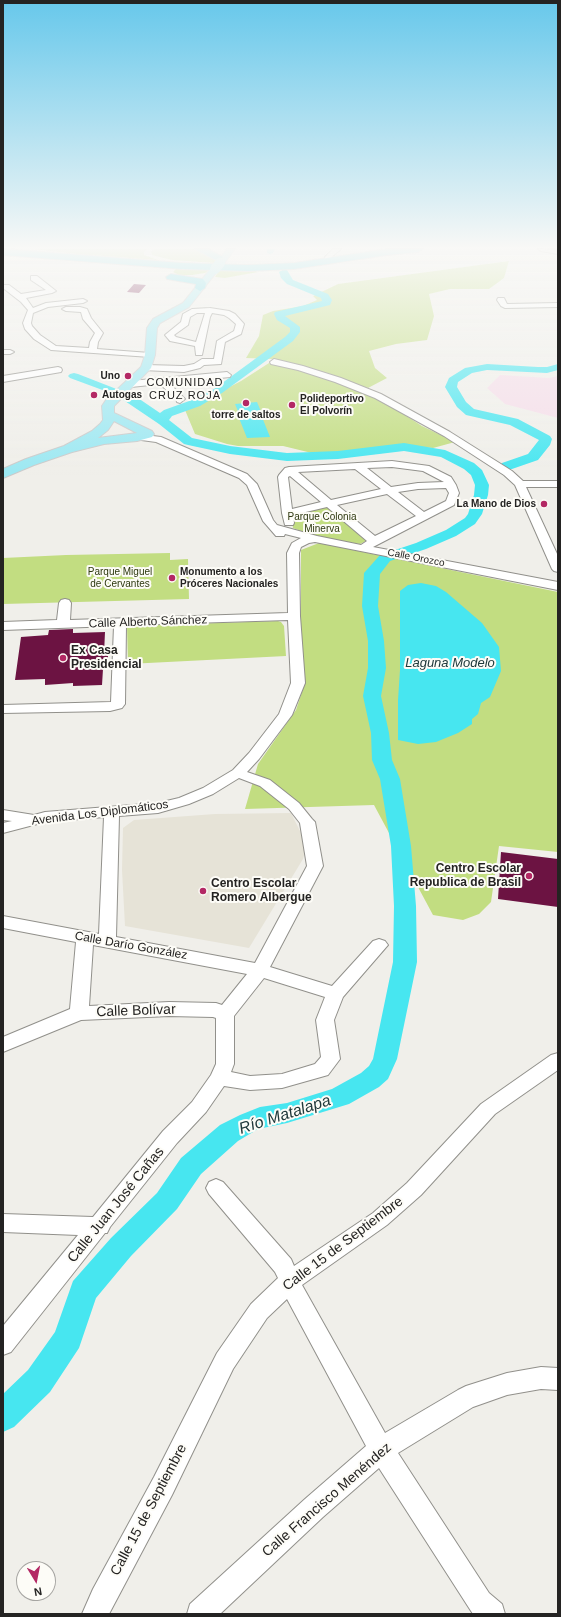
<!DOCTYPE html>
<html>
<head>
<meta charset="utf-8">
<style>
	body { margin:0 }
	#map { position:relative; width:561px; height:1617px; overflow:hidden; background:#f0efea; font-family:Arial,sans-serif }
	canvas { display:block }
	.frame { position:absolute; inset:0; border:4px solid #242322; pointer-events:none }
	.north { position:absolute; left:16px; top:1561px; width:40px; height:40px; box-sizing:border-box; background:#fdfcf7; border:1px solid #a6a5a2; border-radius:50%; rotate:170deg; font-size:11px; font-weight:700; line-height:16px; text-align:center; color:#242322 }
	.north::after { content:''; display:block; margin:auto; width:14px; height:18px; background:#b32864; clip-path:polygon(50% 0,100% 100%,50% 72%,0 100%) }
</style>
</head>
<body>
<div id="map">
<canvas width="561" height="1617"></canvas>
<div class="frame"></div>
<div class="north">N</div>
</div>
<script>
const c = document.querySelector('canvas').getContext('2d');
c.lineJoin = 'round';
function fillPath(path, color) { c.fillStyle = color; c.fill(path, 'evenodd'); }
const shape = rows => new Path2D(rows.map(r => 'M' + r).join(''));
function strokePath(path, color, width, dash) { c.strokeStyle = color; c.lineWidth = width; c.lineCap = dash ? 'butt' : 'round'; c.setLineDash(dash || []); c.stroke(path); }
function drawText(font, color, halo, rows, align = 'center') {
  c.font = font + ' Arial,sans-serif'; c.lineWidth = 4; c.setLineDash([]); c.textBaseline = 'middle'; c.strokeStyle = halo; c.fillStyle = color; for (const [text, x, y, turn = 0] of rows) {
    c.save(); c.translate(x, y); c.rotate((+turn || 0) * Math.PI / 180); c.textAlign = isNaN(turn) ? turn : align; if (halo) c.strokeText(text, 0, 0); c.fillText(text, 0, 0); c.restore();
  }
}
const built = shape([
	[291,813,307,845,303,859,249,948,125,926,122,870,123,828,134,820,215,814]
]);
const medical = shape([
	[500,375,549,378,558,376,558,418,505,404,487,388]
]);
const green = shape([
	[34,249,147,249,144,252,144,255,158,260,77,254],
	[155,249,195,249,217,259,215,263,172,260,152,255,151,252],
	[509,261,504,278,489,289,450,289,429,294,434,316,427,340,396,344,369,351,375,368,387,378,368,388,297,365,272,359,246,358,259,336,263,315,273,311,303,306,317,300,313,296,338,284],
	[183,268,211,269,205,273,192,275,179,275,173,272,176,269],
	[220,269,252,270,258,272,225,278,215,277],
	[269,363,292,367,337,382,383,401,422,426,455,442,433,448,407,446,320,455,283,446,238,446,227,444,195,434,185,410,241,381],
	[327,507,366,541,360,544,317,537,293,528,291,514],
	[319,543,558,592,558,852,499,846,491,902,479,914,463,920,433,915,374,805,245,809,258,764,296,710,305,683,301,629,301,550],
	[170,553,170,560,188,559,189,599,3,604,3,558,66,555],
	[278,621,281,622,284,626,286,656,128,664,127,626]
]);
const water = shape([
	[257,402,262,414,240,416,235,404],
	[262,417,270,437,247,438,239,418],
	[421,583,436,586,446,592,482,623,499,647,501,671,490,697,481,703,478,714,472,719,472,724,458,733,436,742,418,744,398,740,398,700,400,670,400,591,408,585]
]);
const river = shape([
	[267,249,275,249,273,253,270,254,267,253,267,249],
	[284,269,287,270,293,280,328,294,332,300,330,305,285,316,300,327,300,332,293,341,222,393,200,406,172,416,169,420,192,438,230,446,287,453,338,451,404,443,445,450,474,463,482,470,489,485,488,495,482,514,475,524,456,536,426,549,390,561,380,574,378,606,384,641,386,668,381,696,389,733,392,760,400,779,411,846,416,906,417,962,397,1059,388,1079,379,1087,349,1104,287,1123,258,1129,238,1141,201,1174,177,1209,131,1256,96,1298,79,1348,50,1392,14,1427,3,1432,3,1394,28,1370,55,1332,73,1281,111,1238,157,1193,181,1158,220,1125,240,1115,260,1107,287,1103,332,1089,361,1073,369,1066,373,1059,393,962,394,906,391,846,380,779,372,760,371,733,363,696,368,668,368,641,362,606,364,573,380,555,416,543,446,530,465,518,468,514,474,495,475,485,471,475,464,469,441,457,404,451,338,459,287,461,230,454,188,445,184,444,159,424,116,395,70,378,68,376,70,374,74,373,78,374,119,390,121,392,135,396,160,413,164,410,192,400,214,389,285,337,290,332,290,328,277,320,274,314,275,312,322,301,321,298,287,284,281,278,279,272,284,269],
	[487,364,538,367,547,367,558,364,558,370,547,373,487,370,472,373,458,382,457,387,466,402,474,409,518,419,550,436,552,439,550,445,538,460,512,469,502,469,500,466,502,463,528,454,539,440,510,425,466,415,457,407,445,387,449,378,465,368,487,364]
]);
const building = shape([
	[134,284,146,285,139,293,127,292],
	[73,629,73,633,105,632,104,654,108,654,108,669,103,669,102,685,73,686,73,683,45,685,45,679,15,680,21,637,48,635,49,630],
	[501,852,558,859,558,907,498,899]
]);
const minor = shape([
	[333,249,341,249,329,259,325,259,325,257,333,249],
	[538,249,558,250,558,254,541,251,538,249],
	[31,276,37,276,56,291,52,293,26,298,33,308,46,303,83,299,87,301,83,303,48,307,33,313,31,323,32,326,40,335,56,346,89,348,90,342,95,333,83,319,81,312,66,311,62,309,66,307,80,307,87,309,91,318,103,333,98,342,97,349,150,353,154,355,150,357,51,350,34,339,25,329,23,323,28,310,21,302,3,288,3,285,9,285,21,294,46,290,31,280,31,276],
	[498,298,504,298,507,304,558,303,558,307,505,308,501,306,497,300,498,298],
	[210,308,229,311,235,314,244,324,241,334,225,342,221,364,204,365,200,368,184,372,143,370,142,368,143,366,146,365,184,366,194,364,202,359,214,359,217,341,234,331,236,324,229,318,224,315,212,313,210,317,202,355,196,355,195,346,170,341,165,335,181,322,183,314,192,309,210,308],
	[197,313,205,313,196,342,176,337,174,335,188,325,190,317,197,313],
	[3,350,10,350,14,352,10,354,3,354,3,350],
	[274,359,303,366,341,378,381,394,450,432,512,471,523,481,558,481,558,487,526,487,558,556,558,572,554,571,552,569,515,485,504,475,444,436,375,398,335,382,298,370,271,364,270,362,274,359],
	[58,367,61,368,62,370,61,372,3,382,3,376,58,367],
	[227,372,231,375,230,377,169,383,185,399,180,403,177,402,176,399,160,384,131,387,127,384,131,381,227,372],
	[137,434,161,437,247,474,257,484,273,520,277,525,317,536,361,545,367,541,327,507,293,515,294,523,293,525,285,525,282,513,278,477,279,475,285,468,289,467,392,461,429,466,451,477,456,485,459,493,454,505,373,547,558,582,558,590,315,542,309,543,301,547,299,553,300,616,305,683,292,715,259,759,247,772,270,780,299,803,312,819,315,822,323,866,270,967,332,986,373,941,379,939,385,941,388,945,343,997,334,1020,340,1059,328,1075,282,1088,250,1090,224,1086,206,1112,177,1143,110,1227,107,1233,105,1233,11,1352,3,1355,3,1326,78,1235,3,1232,3,1214,93,1217,163,1131,192,1102,211,1075,216,1064,216,1018,213,1017,169,1016,81,1020,3,1052,3,1037,70,1009,76,942,3,928,3,916,99,934,104,817,45,822,3,833,3,823,12,821,3,820,3,810,34,815,45,812,158,803,179,798,203,788,233,770,249,753,279,714,291,683,288,620,126,625,125,704,122,708,110,711,3,713,3,705,111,702,114,626,3,630,3,622,57,620,59,603,61,600,65,599,69,600,71,603,70,620,288,613,287,553,292,543,301,538,285,534,284,536,276,536,263,521,247,485,239,478,156,442,134,439,132,437,137,434],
	[392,467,423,471,444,482,418,483,391,487,367,468,392,467],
	[355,469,381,489,331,500,298,472,355,469],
	[290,476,321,502,292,509,288,477,290,476],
	[446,488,449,493,446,501,424,512,398,492,418,489,446,488],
	[387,494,416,516,375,536,337,505,387,494],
	[239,778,260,786,289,809,300,823,307,866,255,963,116,937,119,816,158,813,189,804,213,794,239,778],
	[93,945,247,974,222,1005,216,1003,169,1002,89,1006,93,945],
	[264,978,325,997,316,1020,321,1057,315,1064,282,1074,250,1076,231,1072,234,1064,234,1016,264,978],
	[558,1053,558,1070,495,1114,421,1195,387,1225,302,1285,385,1433,458,1390,466,1386,507,1373,541,1367,558,1368,558,1390,541,1389,507,1395,473,1407,398,1453,489,1593,502,1604,505,1614,473,1614,471,1611,379,1468,323,1517,220,1614,187,1614,190,1604,305,1499,366,1446,287,1299,267,1318,233,1369,172,1495,109,1614,82,1614,93,1589,154,1477,217,1353,251,1304,278,1278,275,1272,209,1194,206,1188,209,1182,216,1179,223,1182,291,1259,294,1266,373,1213,407,1183,481,1104,551,1055,558,1053]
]);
const major = shape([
	[227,249,235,249,223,265,217,265,216,263,227,249],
	[215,266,219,269,189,307,160,323,157,328,155,355,151,368,114,406,114,413,152,431,154,434,152,437,137,441,104,444,72,452,34,465,3,478,3,469,26,459,64,446,92,431,100,424,103,420,102,406,106,400,141,367,145,355,147,328,153,319,183,303,212,267,215,266],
	[114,421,137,433,98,438,108,430,114,421]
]);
const highway = shape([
	[3,249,182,263,248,265,294,263,387,249,423,249,418,252,387,255,294,269,248,271,182,269,3,255,3,249],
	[195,249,208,249,223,257,218,260,214,259,195,249],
	[171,274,203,279,206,283,205,288,200,291,195,288,196,284,167,279,166,277,171,274]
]);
const majorBridge = shape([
	[215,269,220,263]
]);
const markers = [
	[128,376,4,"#b32864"],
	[94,395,4,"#b32864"],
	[246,403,4,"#b32864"],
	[292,405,4,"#b32864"],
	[544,504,4,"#b32864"],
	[172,578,4,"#b32864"],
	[63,658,4,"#b32864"],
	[529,876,4,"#b32864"],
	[203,891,4,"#b32864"]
];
const farPoinames = [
	["Uno",120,376,"right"],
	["Autogas",102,395],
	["Polideportivo",300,399],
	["El Polvorín",300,411],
	["torre de saltos",246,415,"center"],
	["La Mano de Dios",536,504,"right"],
	["Monumento a los",180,572],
	["Próceres Nacionales",180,584]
];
const farParknames = [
	["Parque Colonia",322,517],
	["Minerva",322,529],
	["Parque Miguel",120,572],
	["de Cervantes",120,584]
];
const farStreetnames = [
	["Calle Orozco",416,558,11]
];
const farNeighbourhoodnames = [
	["COMUNIDAD",185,383],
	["CRUZ ROJA",185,396]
];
const streetNames = [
	["Calle Alberto Sánchez",148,622,-2],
	["Avenida Los Diplomáticos",100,813,-7],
	["Calle Darío González",131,946,10]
];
const poiNames = [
	["Ex Casa",71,651],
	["Presidencial",71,665],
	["Centro Escolar",521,869,"right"],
	["Republica de Brasil",521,883,"right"],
	["Centro Escolar",211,884],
	["Romero Albergue",211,898]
];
const waterNames = [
	["Laguna Modelo",450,663]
];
const nearStreetnames = [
	["Calle Bolívar",136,1011,-2],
	["Calle Juan José Cañas",116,1205,-51],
	["Calle 15 de Septiembre",343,1244,-37],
	["Calle Francisco Menéndez",327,1500,-41],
	["Calle 15 de Septiembre",149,1510,-62]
];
const nearWaternames = [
	["Río Matalapa",285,1115,-18]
];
fillPath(built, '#e6e3d7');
fillPath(medical, '#f5dde9');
fillPath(green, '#c2dd81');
fillPath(water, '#47e6f0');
fillPath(river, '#47e6f0');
fillPath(building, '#6c1342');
strokePath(minor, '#91908b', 2);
strokePath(major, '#cacaca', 2);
strokePath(highway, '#cacaca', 2);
fillPath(minor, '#fff');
fillPath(major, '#9ce8f2');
fillPath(highway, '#5ad9ea');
strokePath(majorBridge, '#cacaca', 10, []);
strokePath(majorBridge, '#9ce8f2', 10);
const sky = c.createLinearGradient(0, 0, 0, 475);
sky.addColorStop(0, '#67c8eb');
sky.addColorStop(0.52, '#f8f8f6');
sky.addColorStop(1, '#f8f8f600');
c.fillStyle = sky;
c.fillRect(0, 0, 561, 475);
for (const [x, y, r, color] of markers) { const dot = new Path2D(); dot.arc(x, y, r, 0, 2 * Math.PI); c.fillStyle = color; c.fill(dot); strokePath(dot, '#fdfcf7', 1.5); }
drawText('bold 10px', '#242322', '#fdfcf7', farPoinames, 'left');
drawText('10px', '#2d380f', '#fdfcf7', farParknames);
drawText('10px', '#242322', '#fdfcf7', farStreetnames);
c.letterSpacing = '1px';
drawText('11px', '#242322', '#fdfcf7', farNeighbourhoodnames);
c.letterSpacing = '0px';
drawText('12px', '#242322', '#fdfcf7', streetNames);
drawText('bold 12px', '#242322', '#fdfcf7', poiNames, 'left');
drawText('italic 13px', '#20393b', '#fdfcf7', waterNames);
drawText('14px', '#242322', '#fdfcf7', nearStreetnames);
drawText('italic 16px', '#20393b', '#fdfcf7', nearWaternames);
</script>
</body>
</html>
